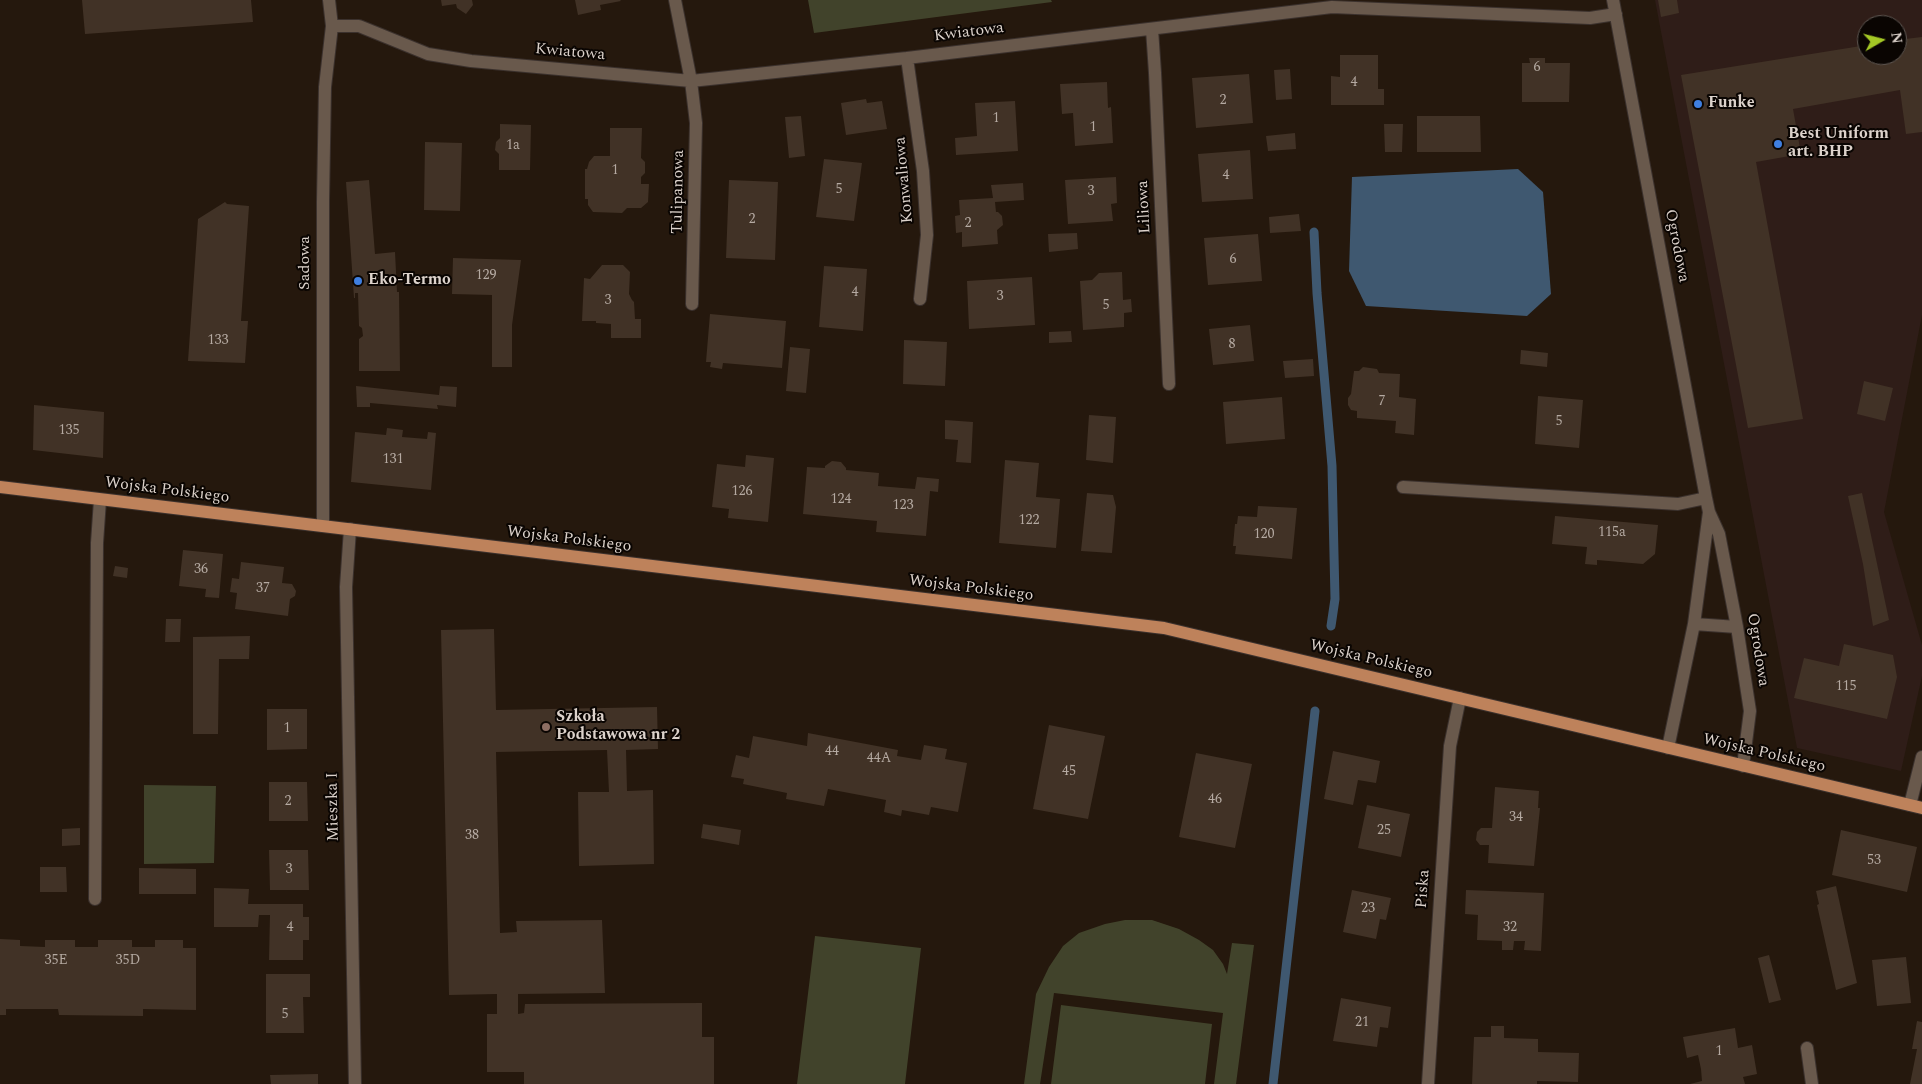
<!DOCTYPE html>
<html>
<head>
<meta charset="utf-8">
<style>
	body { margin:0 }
	#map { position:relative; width:1922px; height:1084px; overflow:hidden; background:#25180d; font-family:Spectral,serif }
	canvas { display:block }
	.north { position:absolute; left:1857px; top:15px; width:50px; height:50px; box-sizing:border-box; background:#0a0502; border:1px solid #5e5752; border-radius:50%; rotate:82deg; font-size:14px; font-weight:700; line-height:20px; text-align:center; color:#dcd2cb }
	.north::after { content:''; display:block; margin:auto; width:18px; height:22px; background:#a4c825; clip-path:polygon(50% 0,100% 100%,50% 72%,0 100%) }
</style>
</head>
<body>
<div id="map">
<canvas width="1922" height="1084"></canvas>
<div class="north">N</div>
</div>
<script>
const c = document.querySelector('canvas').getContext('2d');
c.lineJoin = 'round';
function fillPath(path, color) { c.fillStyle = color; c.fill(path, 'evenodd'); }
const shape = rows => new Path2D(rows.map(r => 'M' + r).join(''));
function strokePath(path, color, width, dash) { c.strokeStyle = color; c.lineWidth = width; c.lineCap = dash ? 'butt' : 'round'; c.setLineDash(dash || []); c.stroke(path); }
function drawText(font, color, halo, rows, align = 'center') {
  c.font = font + ' Spectral,serif'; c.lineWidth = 4; c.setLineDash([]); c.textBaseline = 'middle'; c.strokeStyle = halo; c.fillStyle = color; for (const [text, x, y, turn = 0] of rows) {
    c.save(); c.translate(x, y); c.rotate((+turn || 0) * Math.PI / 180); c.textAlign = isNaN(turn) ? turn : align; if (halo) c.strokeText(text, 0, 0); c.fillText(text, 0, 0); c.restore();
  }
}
const commercial = shape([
	[1655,0,1922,0,1922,315,1884,512,1922,645,1922,676,1901,771,1797,748],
	[1867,25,1897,25,1897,55,1867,55]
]);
const green = shape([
	[808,0,1051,0,1052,2,814,33],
	[144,785,216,786,214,863,144,864],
	[1125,920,1152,920,1179,929,1199,940,1213,950,1223,964,1227,974,1232,943,1254,945,1236,1084,1214,1084,1223,1013,1054,993,1040,1084,1024,1084,1036,994,1049,967,1063,946,1079,933,1105,924],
	[815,936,921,948,905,1084,797,1084],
	[1061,1005,1212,1024,1205,1084,1051,1084]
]);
const water = shape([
	[1518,169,1543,192,1551,294,1527,316,1366,306,1349,271,1352,177]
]);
const stream = shape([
	[1314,232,1317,293,1332,466,1335,599,1331,626],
	[1273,1084,1315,711]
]);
const building = shape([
	[82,0,251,0,253,22,85,34],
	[441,0,472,0,473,5,466,14,457,8,456,4,442,6],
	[575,0,620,0,621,1,600,5,601,10,578,15],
	[1658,0,1677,0,1679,13,1661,17],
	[1922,37,1922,132,1906,134,1900,90,1793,109,1801,154,1756,162,1803,419,1748,428,1681,75,1867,45,1867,55,1897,55,1897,40],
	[1340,55,1378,55,1378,89,1384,89,1384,105,1331,105,1331,76,1340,77],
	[1529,58,1545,58,1545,63,1570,63,1569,102,1522,102,1522,63,1530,63],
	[1290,69,1292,99,1276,100,1274,70],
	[1249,74,1253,123,1196,128,1192,78],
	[1107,82,1108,108,1111,107,1113,143,1075,146,1073,113,1062,114,1060,84],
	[866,99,867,103,882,101,887,129,846,135,841,103],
	[1015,101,1018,151,956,155,955,138,977,136,975,103],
	[801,116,805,156,789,158,785,117],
	[1417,116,1480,116,1481,152,1417,152],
	[500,124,531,125,530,170,499,170,499,154,495,150,496,142,500,138],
	[1384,124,1403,124,1402,152,1385,152],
	[610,128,642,128,641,158,645,162,645,173,641,177,641,184,649,184,648,202,641,208,627,208,622,213,593,212,588,205,588,199,585,199,585,169,587,169,589,162,594,156,610,156],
	[1295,133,1296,149,1268,151,1266,136],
	[425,142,462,143,460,211,424,210],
	[1250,150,1253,199,1202,202,1198,154],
	[824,159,862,163,854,221,816,217],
	[1116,177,1117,203,1111,204,1113,221,1068,224,1065,180],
	[369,180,375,254,395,252,397,292,399,292,400,371,359,371,359,339,363,336,362,328,359,326,358,293,355,293,355,298,354,298,346,182],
	[729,180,778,182,775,260,726,258],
	[1023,183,1024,200,995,202,996,212,998,212,1002,216,1003,225,997,230,998,244,962,247,962,232,956,233,955,216,960,215,959,200,993,198,991,185],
	[225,202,227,204,249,206,241,321,248,321,245,363,188,361,198,219],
	[1299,214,1301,231,1270,233,1269,217],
	[1077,233,1078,249,1049,252,1048,234],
	[1258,234,1262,281,1208,285,1204,238],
	[453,258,521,260,512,325,512,367,492,367,492,295,452,294],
	[602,265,623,265,630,272,629,294,632,300,634,302,635,319,641,319,641,338,611,338,611,324,596,323,596,321,582,321,584,278,590,279],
	[824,266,867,269,863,331,819,327],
	[1122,272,1123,300,1131,299,1132,312,1124,313,1124,327,1083,330,1080,281,1092,280,1099,273],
	[1032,277,1035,325,969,329,967,281],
	[710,314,786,321,782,368,723,363,722,369,710,367,711,362,706,362],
	[1250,325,1254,361,1213,365,1209,329],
	[1071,331,1072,342,1049,343,1049,332],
	[904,340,947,342,945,386,903,384],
	[790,347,810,349,806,393,786,391],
	[1521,350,1548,353,1547,367,1520,364],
	[1313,359,1314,376,1285,378,1283,361],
	[1363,367,1377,369,1379,373,1400,374,1399,397,1416,399,1414,435,1395,433,1396,421,1357,418,1357,411,1351,410,1348,405,1348,398,1351,394,1354,371,1359,371],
	[1864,381,1893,388,1885,421,1857,414],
	[356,386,439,395,440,386,457,387,456,407,437,405,438,409,370,403,370,407,357,407],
	[1538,396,1583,400,1579,448,1535,444],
	[1282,397,1285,439,1226,444,1223,402],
	[34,405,104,412,103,458,33,450],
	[1089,415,1116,417,1113,463,1086,460],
	[945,420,973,422,971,463,956,462,958,440,945,439],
	[387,428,403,430,402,437,427,439,428,432,436,433,431,490,351,482,355,432,386,435],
	[746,455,774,458,768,522,728,518,729,509,712,507,717,464,745,467],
	[1005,460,1039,463,1036,497,1060,499,1056,548,999,543],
	[832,461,841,462,846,468,846,470,879,473,878,486,915,489,917,477,939,479,938,492,930,491,926,536,876,532,877,521,803,514,807,467,825,468,825,466],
	[1087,493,1113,495,1116,507,1112,553,1081,551],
	[1862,493,1889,620,1873,626,1863,564,1848,496],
	[1258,506,1297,508,1292,559,1235,554,1236,546,1233,546,1235,524,1237,524,1238,516,1257,517],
	[1555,516,1658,525,1655,554,1643,564,1597,560,1597,565,1585,564,1587,547,1552,544],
	[183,550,223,554,219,598,205,597,206,589,179,586],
	[241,562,284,567,282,583,292,584,296,591,295,596,290,599,288,616,235,609,237,593,230,592,232,578,239,579],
	[115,566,128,568,127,578,113,576],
	[166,619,181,619,180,642,165,642],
	[494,629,496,710,657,707,658,749,626,750,627,791,653,790,654,864,579,866,578,792,609,792,607,750,496,752,500,933,517,932,516,921,602,920,605,993,518,994,518,1014,524,1013,525,1004,702,1003,702,1037,714,1037,714,1084,524,1084,524,1072,487,1072,487,1014,497,1014,497,994,449,995,441,630],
	[250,636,249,659,219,659,218,734,193,734,193,637],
	[1844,644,1893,655,1897,677,1887,719,1794,698,1804,658,1839,666],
	[267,709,307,709,307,749,267,750],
	[1049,725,1105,736,1088,819,1033,809],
	[808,733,898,750,897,756,921,760,924,745,947,749,945,759,967,763,958,812,931,807,929,815,902,810,901,816,884,812,886,800,828,789,824,806,786,799,787,793,743,784,744,779,731,777,736,755,749,758,753,736,807,746],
	[1333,751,1380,761,1376,783,1358,780,1353,805,1324,799],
	[1196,753,1252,764,1235,848,1179,837],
	[269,782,307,782,308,821,269,821],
	[1495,787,1539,791,1538,808,1540,808,1534,866,1488,863,1489,845,1480,845,1476,840,1477,832,1481,828,1492,828],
	[1367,805,1410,814,1401,857,1358,848],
	[703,824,741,830,739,845,701,838],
	[80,828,80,845,62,846,62,829],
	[1841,830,1917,847,1907,892,1832,875],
	[269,850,308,850,309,890,270,890],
	[40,867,66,867,67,892,40,892],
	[139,868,196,869,196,894,139,894],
	[1836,886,1857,983,1836,990,1817,905,1819,904,1816,891],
	[214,888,249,889,248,904,303,904,303,917,309,917,309,940,303,940,303,960,269,960,270,915,259,915,258,927,214,927],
	[1352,890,1391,898,1386,920,1380,919,1376,939,1343,932],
	[1466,890,1544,893,1541,951,1524,950,1525,941,1514,941,1513,950,1502,950,1502,941,1477,940,1478,915,1465,914],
	[0,939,20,940,20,946,45,947,45,940,75,940,75,947,98,947,98,940,132,940,132,947,155,947,155,940,183,940,183,948,196,948,196,1010,143,1009,143,1016,59,1015,58,1009,6,1009,6,1015,0,1015],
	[1769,955,1781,1000,1769,1003,1758,958],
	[1906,957,1911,1003,1877,1006,1872,960],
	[266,974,310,974,310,997,303,997,304,1033,266,1033],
	[1341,998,1391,1007,1388,1028,1380,1027,1377,1047,1333,1041],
	[1917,1021,1922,1022,1922,1084,1910,1084,1917,1049,1912,1049],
	[1491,1026,1504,1026,1504,1038,1538,1039,1538,1052,1579,1053,1578,1082,1537,1081,1537,1084,1472,1084,1474,1037,1491,1037],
	[1735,1028,1738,1048,1752,1045,1757,1074,1743,1077,1745,1084,1690,1084,1702,1081,1701,1069,1698,1055,1687,1058,1683,1037],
	[318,1074,318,1084,271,1084,270,1075]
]);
const minor = shape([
	[675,0,691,81,696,123,692,304],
	[1613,0,1706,498,1709,512,1719,534,1737,627,1750,711,1743,766],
	[332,26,359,26,428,54,471,61,691,81,907,58,1332,7,1590,18,1616,14],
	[1152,29,1155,73,1169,384],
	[907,58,923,171,927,235,920,299],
	[1403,487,1678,504,1706,498],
	[323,526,323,201,325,87,332,26,329,0],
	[350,529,346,587,355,1084],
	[1694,624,1737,627],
	[1668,748,1694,624,1709,512],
	[1910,805,1922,757],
	[95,899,97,543,100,500],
	[1807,1048,1812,1084],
	[1428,1084,1450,746,1460,698]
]);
const major = shape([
	[0,487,1164,628,1922,808]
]);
const markers = [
	[1698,104,5,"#3f7fe0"],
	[1778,144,5,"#3f7fe0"],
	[358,281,5,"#3f7fe0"],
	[546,727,5,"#8d6e63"]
];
const numberNames = [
	["6",1537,68],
	["4",1354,83],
	["2",1223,101],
	["1",996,119],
	["1",1093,128],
	["1a",513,146],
	["1",615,171],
	["4",1226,176],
	["5",839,190],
	["3",1091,192],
	["2",752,220],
	["2",968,224],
	["6",1233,260],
	["129",486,276],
	["4",855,293],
	["3",1000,297],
	["3",608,301],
	["5",1106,306],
	["133",218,341],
	["8",1232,345],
	["7",1382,402],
	["5",1559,422],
	["135",69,431],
	["131",393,460],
	["126",742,492],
	["124",841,500],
	["123",903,506],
	["122",1029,521],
	["115a",1612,533],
	["120",1264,535],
	["36",201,570],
	["37",263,589],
	["115",1846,687],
	["1",287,729],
	["44",832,752],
	["44A",879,759],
	["45",1069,772],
	["46",1215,800],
	["2",288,802],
	["34",1516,818],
	["25",1384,831],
	["38",472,836],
	["53",1874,861],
	["3",289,870],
	["23",1368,909],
	["4",290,928],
	["32",1510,928],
	["35E",56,961],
	["35D",128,961],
	["5",285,1015],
	["21",1362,1023],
	["1",1719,1052]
];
const streetNames = [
	["Kwiatowa",969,33,-7],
	["Kwiatowa",570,53,5],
	["Konwaliowa",905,180,-95],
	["Tulipanowa",679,192,-89],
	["Liliowa",1145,207,-93],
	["Ogrodowa",1676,246,79],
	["Sadowa",306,263,-90],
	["Wojska Polskiego",167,491,7],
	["Wojska Polskiego",569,540,7],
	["Wojska Polskiego",971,589,7],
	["Ogrodowa",1757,650,81],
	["Wojska Polskiego",1371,660,13],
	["Wojska Polskiego",1764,754,13],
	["Mieszka I",334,807,-91],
	["Piska",1424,889,-86]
];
const poiNames = [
	["Funke",1708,104],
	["Best Uniform",1788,135],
	["art. BHP",1788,153],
	["Eko-Termo",368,281],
	["Szkoła",556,718],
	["Podstawowa nr 2",556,736]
];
fillPath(commercial, '#2f1d18');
fillPath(green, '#41432b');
fillPath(water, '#3f5870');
strokePath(stream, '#3f5870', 9);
fillPath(building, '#413226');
strokePath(minor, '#3b312d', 14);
strokePath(major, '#3b312d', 14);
strokePath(minor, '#69594c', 12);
strokePath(major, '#be825b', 12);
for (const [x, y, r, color] of markers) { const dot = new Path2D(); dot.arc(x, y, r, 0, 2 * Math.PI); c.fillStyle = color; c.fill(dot); strokePath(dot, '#0a0502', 2); }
drawText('14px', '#b5aaa2', null, numberNames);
drawText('16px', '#dcd2cb', '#0a0502', streetNames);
drawText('bold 16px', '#dcd2cb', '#0a0502', poiNames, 'left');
</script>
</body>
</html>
